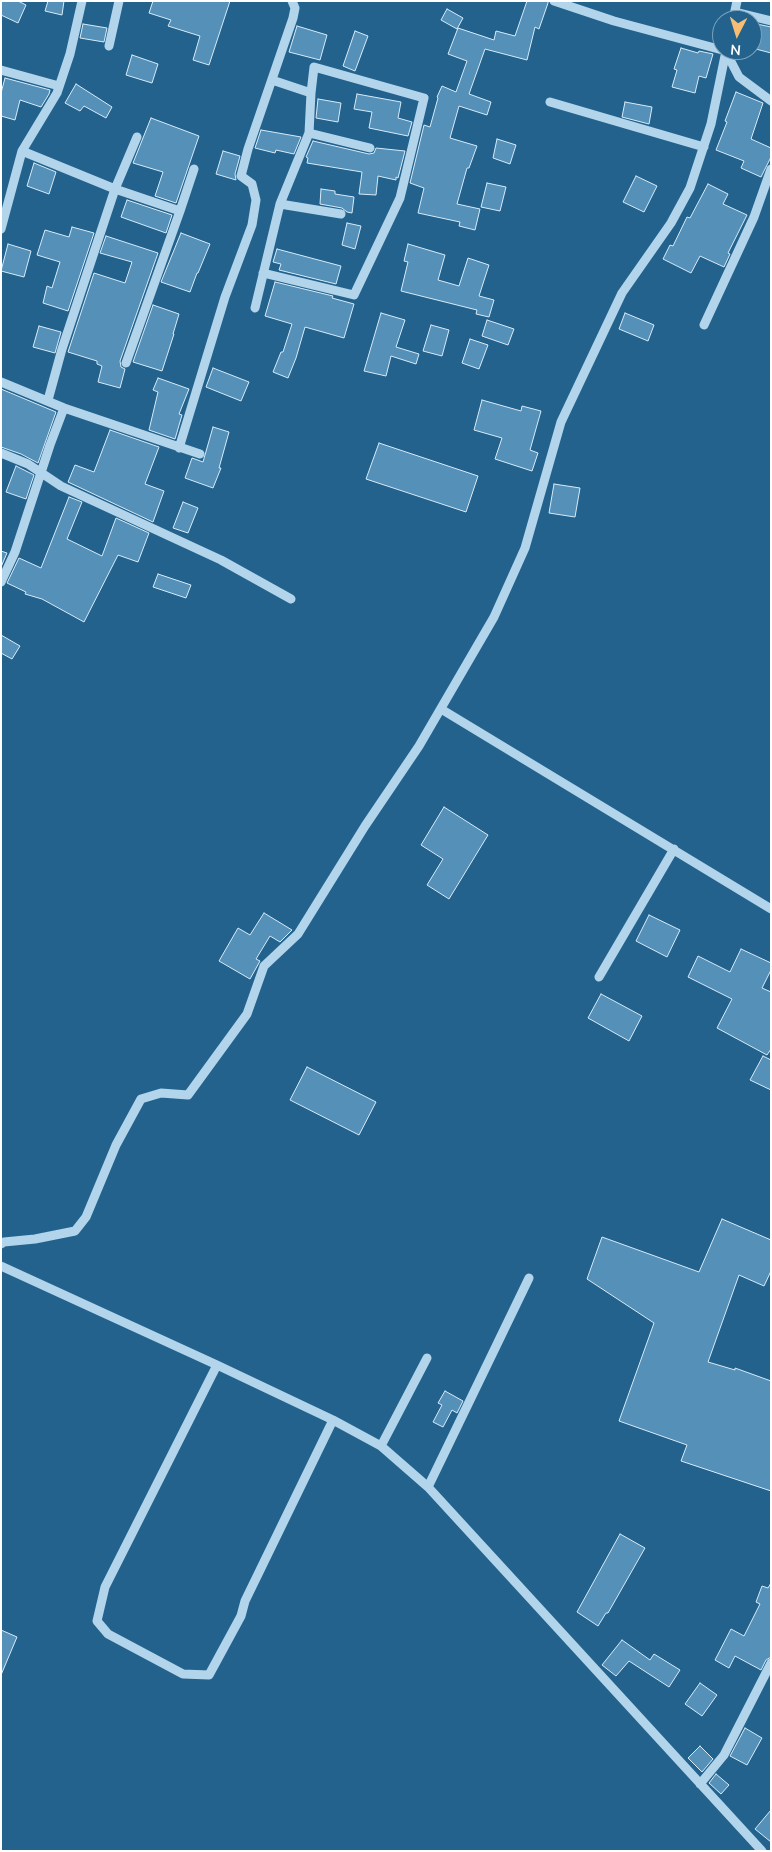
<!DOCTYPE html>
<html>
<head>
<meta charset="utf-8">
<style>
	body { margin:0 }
	#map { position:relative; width:772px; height:1852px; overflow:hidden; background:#23628d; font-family:"Nunito Sans",sans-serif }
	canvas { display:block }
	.frame { position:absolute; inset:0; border:2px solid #fff; pointer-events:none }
	.north { position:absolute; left:712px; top:10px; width:50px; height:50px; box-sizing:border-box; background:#23628d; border:1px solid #7ba1bb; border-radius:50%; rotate:185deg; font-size:14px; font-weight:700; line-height:20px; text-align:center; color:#fff }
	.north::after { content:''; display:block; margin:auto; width:18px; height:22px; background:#f6bd75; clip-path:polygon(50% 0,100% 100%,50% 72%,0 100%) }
</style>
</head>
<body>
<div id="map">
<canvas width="772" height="1852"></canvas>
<div class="frame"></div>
<div class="north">N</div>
</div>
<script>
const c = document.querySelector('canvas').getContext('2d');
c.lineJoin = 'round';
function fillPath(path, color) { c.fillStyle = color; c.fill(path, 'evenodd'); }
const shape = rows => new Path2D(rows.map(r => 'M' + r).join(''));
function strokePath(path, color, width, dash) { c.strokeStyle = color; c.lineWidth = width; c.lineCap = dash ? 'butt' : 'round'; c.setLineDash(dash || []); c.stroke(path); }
const building = shape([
	[1,1,18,1,26,5,18,23,1,15,1,1],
	[48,1,64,1,62,15,45,11,48,1],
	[153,1,230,1,209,65,193,60,200,36,168,26,171,20,149,13,153,1],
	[527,1,548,1,548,3,539,29,535,27,527,60,485,49,469,94,491,102,487,115,459,106,450,138,477,146,469,168,467,168,457,204,480,209,475,230,459,226,460,222,418,213,424,188,410,183,424,125,430,127,438,98,437,97,442,86,456,92,467,61,448,54,458,28,494,40,496,31,515,36,527,1],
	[447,9,463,18,457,29,441,20,447,9],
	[752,23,771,27,771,53,752,48,752,23],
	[83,24,107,28,104,42,80,38,83,24],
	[297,26,327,35,320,60,289,52,297,26],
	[355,31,368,36,355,71,343,66,355,31],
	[681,48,698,53,699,51,713,54,706,78,699,76,695,93,672,87,677,70,674,69,681,48],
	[132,55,158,64,152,83,126,75,132,55],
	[5,78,50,90,49,94,41,107,20,100,15,120,1,116,1,93,5,78],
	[76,84,112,107,106,118,84,106,80,111,65,103,76,84],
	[736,92,763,103,751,139,771,148,771,157,761,177,741,168,744,161,716,150,727,122,725,121,736,92],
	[357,94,401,102,398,118,412,122,408,136,369,128,372,112,354,109,357,94],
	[318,99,341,103,338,122,316,118,318,99],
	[625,102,652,107,649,124,622,117,625,102],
	[151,118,199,136,176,203,155,196,163,172,133,163,151,118],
	[261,130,301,137,294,154,276,150,275,153,255,148,261,130],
	[497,139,516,145,510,164,493,158,497,139],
	[313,141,369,154,374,153,376,148,405,151,398,178,396,177,396,180,378,176,376,195,359,194,362,172,307,163,308,158,306,157,313,141],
	[223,151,240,156,235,174,236,180,216,174,223,151],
	[34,163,56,172,49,194,27,186,34,163],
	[636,176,657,186,644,212,623,202,636,176],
	[487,183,506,187,500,211,481,207,487,183],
	[708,184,728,194,723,204,747,215,728,253,730,254,724,267,700,256,691,273,663,259,670,245,673,246,687,217,690,218,708,184],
	[321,189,335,191,335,194,354,197,352,213,347,212,342,208,320,204,321,189],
	[127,200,172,215,166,233,121,217,127,200],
	[347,223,361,226,355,249,342,245,347,223],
	[72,227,94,233,68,311,43,303,47,286,52,288,60,262,37,255,45,230,69,237,72,227],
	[181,233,210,244,198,273,197,273,190,292,161,282,181,233],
	[106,236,158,253,120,361,121,367,125,369,120,388,98,382,102,366,97,364,97,361,68,352,94,273,125,283,132,262,100,253,106,236],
	[8,244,31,251,24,277,1,271,8,244],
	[408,244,445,255,438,280,459,286,468,258,489,265,479,296,494,300,489,317,476,314,477,310,401,291,408,262,404,261,408,244],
	[277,249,341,266,336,284,279,270,281,264,273,262,277,249],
	[275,282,333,296,332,298,354,304,344,338,305,327,296,358,288,378,273,372,281,352,283,352,292,324,265,316,275,282],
	[153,305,179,314,173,334,174,334,162,371,133,362,153,305],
	[381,313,405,320,396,347,419,354,416,364,391,356,386,376,364,371,381,313],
	[625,313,654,325,648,341,619,329,625,313],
	[487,320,514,329,508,345,482,336,487,320],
	[431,325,449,330,442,356,423,351,431,325],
	[39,326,61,332,55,353,33,347,39,326],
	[470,339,488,345,479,369,462,363,470,339],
	[213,368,249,382,241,401,206,387,213,368],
	[158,378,189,389,179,414,182,415,175,439,149,430,158,392,153,390,158,378],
	[1,389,56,412,38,463,21,454,1,447,1,389],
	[482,400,521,411,522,406,541,411,530,450,538,453,532,471,495,459,502,438,474,430,482,400],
	[213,427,229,432,219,468,221,468,213,488,185,478,192,458,203,462,213,427],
	[110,430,159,447,145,484,164,491,153,522,68,482,75,465,94,472,110,430],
	[379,443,478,476,466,512,366,479,379,443],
	[16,466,34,475,26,499,6,492,16,466],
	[554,484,580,488,575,517,549,513,554,484],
	[69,497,82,502,67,539,102,556,116,518,149,533,138,562,118,555,84,622,42,599,25,594,26,592,7,583,19,558,41,568,69,497],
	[183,502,198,508,188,533,173,528,183,502],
	[1,551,7,553,1,567,1,551],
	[158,574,191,585,186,598,153,587,158,574],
	[1,635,20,646,12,659,1,653,1,635],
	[444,807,488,835,449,899,427,885,443,859,421,845,444,807],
	[264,913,292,930,280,942,270,936,256,959,260,961,250,979,219,961,238,928,250,935,264,913],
	[649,915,680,930,667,957,636,941,649,915],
	[741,949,771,963,771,970,762,988,771,992,771,1049,767,1055,717,1028,732,999,688,977,698,956,730,972,741,949],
	[601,994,642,1016,629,1041,588,1018,601,994],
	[763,1056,771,1060,771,1090,750,1080,763,1056],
	[307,1067,376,1102,359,1135,290,1100,307,1067],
	[722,1219,771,1240,771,1271,764,1286,739,1275,708,1362,735,1370,735,1368,771,1381,771,1491,681,1461,687,1445,619,1421,654,1323,587,1279,602,1237,699,1272,722,1219],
	[445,1391,463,1401,457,1413,452,1410,443,1427,433,1422,442,1405,438,1403,445,1391],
	[620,1534,645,1548,608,1613,606,1613,598,1626,577,1612,620,1534],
	[771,1583,771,1657,766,1660,761,1670,735,1656,729,1668,715,1660,731,1629,744,1636,760,1604,756,1602,762,1586,768,1588,771,1583],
	[1,1630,17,1637,1,1675,1,1630],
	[622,1640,650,1660,654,1654,680,1670,669,1687,629,1661,616,1676,602,1665,622,1640],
	[700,1683,717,1695,702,1716,685,1704,700,1683],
	[745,1728,762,1738,747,1765,730,1756,745,1728],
	[700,1746,713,1759,702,1772,688,1758,700,1746],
	[716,1774,729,1785,721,1794,709,1783,716,1774],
	[771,1810,771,1842,755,1829,771,1810]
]);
const minor = shape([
	[554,1,614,21,726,51,727,50],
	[735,12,771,21],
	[733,20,737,1],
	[109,46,119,1],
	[726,52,739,77,771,101],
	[1,70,59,86],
	[550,102,704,147],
	[309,133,370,148],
	[22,151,115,189,62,349,48,400],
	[280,204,341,214],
	[180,211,194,169],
	[1,229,22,151,57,93,70,54,82,1],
	[263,273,354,295,400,198,424,98,314,67,311,93],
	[255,308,280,204,309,133,311,93,272,80],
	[704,325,754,217,771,169],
	[126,363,180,211,115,189,137,137],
	[1,382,64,408,200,454],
	[179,448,225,297,252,225,256,200,252,184,241,176,248,149,293,18,295,8,292,1],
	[1,453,28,464,61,486,221,560,291,599],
	[1,582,15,552,50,445,64,408],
	[441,709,771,909],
	[599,977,674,849],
	[1,1244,4,1242,35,1239,75,1231,86,1217,116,1145,141,1099,161,1093,188,1095,247,1014,264,966,298,934,365,826,419,746,494,617,525,548,561,422,622,293,671,223,690,188,711,124,726,51],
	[1,1266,217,1365,333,1420,381,1446,428,1487,762,1851],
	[217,1365,105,1587,97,1621,108,1634,183,1674,209,1675,241,1616,245,1601,333,1420],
	[381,1446,427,1358],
	[428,1487,529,1278],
	[700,1784,724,1755,771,1663]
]);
fillPath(building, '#5490b8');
strokePath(building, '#d7ebf8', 1);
strokePath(minor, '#b2d5eb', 9);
</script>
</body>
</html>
